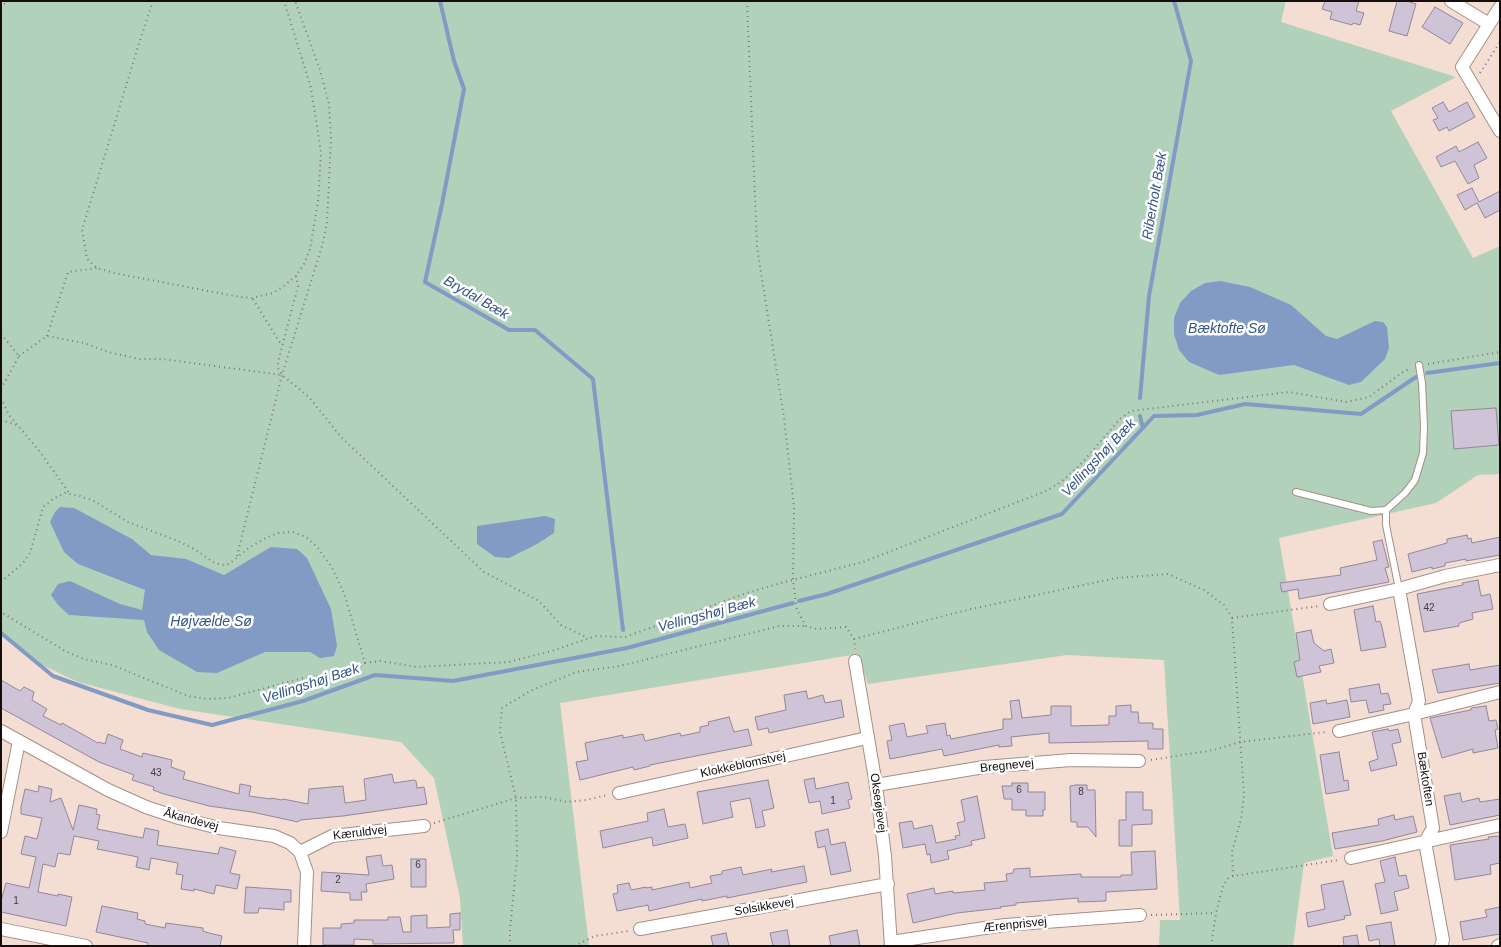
<!DOCTYPE html>
<html>
<head>
<meta charset="utf-8">
<style>
	body { margin:0 }
	#map { position:relative; width:1501px; height:947px; overflow:hidden; background:#f4ddd2; font-family:Arial,sans-serif }
	canvas { display:block }
	.frame { position:absolute; inset:0; border:2px solid #160e0b; pointer-events:none }
</style>
</head>
<body>
<div id="map">
<canvas width="1501" height="947"></canvas>
<div class="frame"></div>
</div>
<script>
const c = document.querySelector('canvas').getContext('2d');
c.lineJoin = 'round';
function fillPath(path, color) { c.fillStyle = color; c.fill(path, 'evenodd'); }
const shape = rows => new Path2D(rows.map(r => 'M' + r).join(''));
function strokePath(path, color, width, dash) { c.strokeStyle = color; c.lineWidth = width; c.lineCap = dash ? 'butt' : 'round'; c.setLineDash(dash || []); c.stroke(path); }
function drawText(font, color, halo, rows, align = 'center') {
  c.font = font + ' Arial,sans-serif'; c.lineWidth = 5; c.setLineDash([]); c.textBaseline = 'middle'; c.strokeStyle = halo; c.fillStyle = color; for (const [text, x, y, turn = 0] of rows) {
    c.save(); c.translate(x, y); c.rotate((+turn || 0) * Math.PI / 180); c.textAlign = isNaN(turn) ? turn : align; if (halo) c.strokeText(text, 0, 0); c.fillText(text, 0, 0); c.restore();
  }
}
const green = shape([
	[5,1,1286,1,1281,22,1456,77,1391,111,1473,258,1500,246,1500,474,1478,475,1436,503,1279,538,1333,856,1304,863,1293,946,1159,946,1160,920,1180,920,1164,660,1067,655,868,684,858,654,560,703,589,946,463,946,460,898,434,778,401,742,180,709,78,682,38,663,1,631,1,6]
]);
const water = shape([
	[1220,281,1250,287,1291,305,1326,336,1337,339,1375,321,1383,322,1387,327,1389,348,1385,359,1361,382,1349,385,1294,365,1219,375,1189,362,1179,350,1174,334,1174,318,1180,303,1191,291,1205,283],
	[60,507,74,508,132,539,151,555,186,559,224,575,271,547,297,549,307,558,331,609,337,646,334,656,320,658,310,652,265,652,217,673,197,672,159,650,147,632,144,620,69,615,58,605,51,595,58,584,70,581,120,604,142,610,145,590,78,564,64,552,50,522,55,512],
	[545,516,555,519,554,533,537,544,509,558,495,557,477,544,477,526]
]);
const stream = shape([
	[440,1,454,61,464,89,442,204,425,282,509,330,535,330,593,379,623,630],
	[1427,373,1500,363],
	[1140,398,1149,296,1191,61,1174,1],
	[1140,416,1143,428],
	[799,601,827,594,1062,514,1154,416,1197,415,1245,404,1361,414,1416,377],
	[1,633,53,676,148,710,212,725,303,701,375,675,453,681,627,648,793,603]
]);
const building = shape([
	[1325,1,1359,1,1356,11,1364,13,1360,25,1353,23,1352,25,1330,19,1332,12,1322,9,1325,1],
	[1397,1,1407,1,1416,4,1407,36,1389,31,1397,1],
	[1435,7,1463,23,1450,44,1422,27,1435,7],
	[1443,102,1449,112,1467,102,1475,117,1449,131,1447,127,1439,131,1433,120,1438,118,1432,108,1443,102],
	[1478,142,1487,158,1474,165,1479,178,1468,184,1455,161,1441,167,1436,157,1456,146,1459,152,1478,142],
	[1472,188,1479,202,1500,191,1500,210,1485,218,1477,203,1465,210,1457,195,1472,188],
	[1496,408,1499,445,1454,449,1451,411,1496,408],
	[1467,535,1468,539,1471,538,1472,543,1500,537,1500,555,1466,561,1466,559,1445,563,1445,566,1432,569,1432,567,1412,572,1408,554,1447,543,1447,539,1467,535],
	[1382,540,1389,567,1385,568,1389,582,1299,599,1298,589,1282,592,1280,583,1341,575,1340,568,1377,560,1373,542,1382,540],
	[1478,580,1481,596,1490,594,1493,609,1472,613,1473,619,1459,623,1459,626,1424,632,1417,594,1463,585,1462,583,1478,580],
	[1373,606,1376,622,1380,621,1382,627,1386,647,1361,651,1354,610,1373,606],
	[1311,630,1314,643,1324,651,1331,649,1334,663,1319,666,1321,672,1297,677,1294,662,1300,660,1296,633,1311,630],
	[1469,664,1470,670,1500,665,1500,683,1438,693,1432,670,1469,664],
	[1,680,20,691,24,687,34,692,32,700,47,709,43,716,61,725,62,723,98,743,99,742,105,744,108,734,123,740,120,749,142,757,143,753,172,760,171,767,185,772,183,779,239,794,240,784,251,786,249,796,271,799,271,798,282,800,283,799,308,804,309,789,343,786,345,803,366,800,364,779,392,774,394,783,414,780,416,781,417,788,424,787,427,804,343,816,300,820,298,822,252,812,209,806,164,794,153,790,154,787,132,780,134,775,99,762,1,708,1,680],
	[1379,684,1381,694,1388,693,1391,704,1383,705,1384,710,1369,713,1366,700,1351,702,1349,689,1379,684],
	[806,691,808,699,823,695,825,703,841,700,844,717,769,733,768,728,758,730,755,717,786,710,784,695,806,691],
	[1019,700,1022,718,1051,715,1051,706,1071,706,1071,726,1109,725,1109,716,1116,716,1116,706,1131,705,1131,712,1138,712,1139,723,1153,723,1153,729,1163,729,1163,749,1148,749,1148,741,1049,743,1049,733,1011,737,1012,746,999,747,999,745,944,756,942,749,890,759,887,741,892,740,889,726,904,723,907,737,928,733,926,726,945,723,947,736,950,735,951,739,1003,729,1003,719,1012,719,1010,701,1019,700],
	[1326,700,1327,704,1347,700,1350,717,1313,724,1310,703,1326,700],
	[1486,706,1489,721,1496,720,1498,729,1495,730,1498,748,1473,753,1473,749,1442,758,1430,718,1471,710,1471,708,1486,706],
	[729,717,734,732,748,729,752,745,650,765,650,766,634,770,633,767,580,780,576,762,588,760,585,743,623,735,623,738,643,734,645,741,680,733,681,736,700,732,700,727,709,725,708,722,729,717],
	[1388,729,1389,731,1398,729,1401,742,1392,744,1397,765,1371,771,1369,762,1378,759,1372,732,1388,729],
	[1339,752,1344,781,1348,780,1349,790,1326,794,1320,755,1339,752],
	[814,778,816,789,848,782,852,799,848,800,850,808,822,814,820,801,809,803,804,780,814,778],
	[768,780,774,808,762,811,765,826,756,828,750,798,730,802,733,817,703,824,697,792,768,780],
	[1012,783,1028,783,1028,792,1045,792,1045,810,1043,810,1043,816,1026,816,1026,810,1012,810,1012,799,1004,799,1002,786,1012,786,1012,783],
	[1076,785,1087,785,1087,790,1095,790,1096,837,1088,827,1077,827,1077,822,1071,822,1070,786,1076,785],
	[39,786,52,789,50,802,61,798,73,830,79,805,97,809,96,814,100,815,97,829,143,838,145,828,159,831,157,845,218,854,220,847,236,851,230,873,240,875,237,889,216,885,214,894,194,889,194,891,181,889,183,875,176,874,178,863,151,858,149,870,136,867,138,857,97,849,99,841,74,836,70,855,58,853,55,867,43,864,38,892,58,896,58,894,72,897,66,926,1,912,1,901,6,883,29,888,36,857,21,854,25,836,37,839,42,818,21,814,21,807,25,789,38,792,39,786],
	[1126,792,1143,792,1143,810,1152,810,1152,824,1132,825,1132,846,1119,846,1119,820,1126,820,1126,792],
	[1460,793,1462,802,1479,798,1480,802,1500,799,1500,815,1450,825,1444,796,1460,793],
	[977,796,985,838,971,841,972,845,947,851,949,859,931,863,930,854,927,855,925,844,903,848,899,823,912,821,914,829,932,825,936,843,956,839,955,836,960,835,957,823,965,821,961,800,977,796],
	[664,809,668,827,685,824,688,838,653,846,652,837,603,848,600,831,648,821,647,813,664,809],
	[1394,815,1395,820,1413,816,1417,832,1382,841,1335,849,1332,833,1379,825,1378,819,1394,815],
	[828,829,831,845,845,842,851,871,831,875,825,846,818,848,815,832,828,829],
	[1500,836,1500,863,1490,865,1491,874,1455,880,1450,845,1489,839,1488,837,1500,836],
	[1155,851,1157,889,1106,892,1106,901,1078,902,1078,898,1016,903,1016,905,1000,907,1001,908,957,913,913,923,907,894,934,888,935,894,953,891,953,893,985,890,984,883,1007,881,1006,874,1013,873,1014,869,1030,868,1030,877,1081,874,1081,877,1121,877,1121,875,1132,875,1131,852,1155,851],
	[381,855,383,866,392,865,394,879,366,884,367,892,361,892,362,900,350,900,350,893,321,891,322,872,369,875,366,857,381,855],
	[1395,857,1399,876,1406,875,1409,888,1394,892,1398,910,1381,914,1375,884,1385,882,1380,861,1395,857],
	[411,859,426,859,426,887,411,887,411,859],
	[804,866,807,882,727,898,727,896,702,901,702,899,649,911,648,905,617,911,613,894,618,893,617,885,629,883,631,890,646,887,646,888,652,887,652,890,689,882,690,888,712,883,710,876,722,874,722,871,741,867,743,875,772,869,771,872,804,866],
	[1343,881,1351,915,1344,916,1345,919,1308,927,1306,913,1325,909,1321,885,1343,881],
	[246,887,291,890,291,902,284,902,284,910,259,908,258,913,244,913,246,887],
	[102,906,138,913,137,919,145,921,145,924,165,928,166,923,203,928,203,931,209,933,222,936,220,946,148,946,148,943,96,932,102,906],
	[1500,907,1500,934,1463,940,1460,922,1487,917,1485,910,1500,907],
	[460,913,460,930,453,930,454,943,373,944,373,940,354,939,354,945,323,945,323,928,341,928,341,924,354,923,354,920,388,920,388,917,400,917,403,932,411,932,411,916,427,915,427,928,450,927,450,914,460,913],
	[1391,922,1395,946,1380,946,1379,939,1369,941,1366,926,1391,922],
	[787,930,790,946,773,946,770,933,787,930],
	[857,930,860,946,831,946,829,936,857,930],
	[726,933,729,946,713,946,711,936,726,933],
	[1357,935,1359,946,1344,946,1343,937,1357,935]
]);
const path = shape([
	[153,1,141,37,82,230,87,259,97,268,114,273,240,297,252,298,273,293,284,286,296,276,304,264,310,249,318,202,321,152,311,88,284,1],
	[747,1,757,247,784,418,794,507,793,581,797,610,806,626,817,629,846,627,854,639,855,649],
	[1,8,6,1],
	[1480,73,1500,42],
	[296,276,298,286,278,362,278,368,282,375,309,397,341,437,484,572,539,601,561,625,588,638],
	[253,299,282,346],
	[1,334,19,356,1,389],
	[47,336,68,272,97,268],
	[19,356,47,336,84,343,108,352,139,359,162,359,282,375],
	[1428,364,1500,352],
	[1,398,9,415,40,452,70,494],
	[1,420,17,425],
	[237,556,282,375,322,246,327,223,331,139,329,104,320,70,295,1],
	[1,582,23,563,30,553,43,507,53,499,65,493,80,496,94,501,128,522,178,541,196,550,213,562,221,565,229,564,250,547,266,538,278,533,293,532,306,537,318,548,331,566,344,593,365,663,359,667,339,673,303,678,228,698,207,699,188,696,112,665,84,659,65,651,1,612],
	[1232,618,1319,606],
	[854,639,967,610,1116,578,1168,574,1204,590,1224,605,1232,618,1244,795,1241,819,1232,852,1233,876],
	[365,663,380,661,417,667,508,662,552,651,596,636,625,637,747,593,781,583,863,562,1046,491,1061,482,1080,465,1120,419,1131,411,1289,392,1346,402,1369,397,1403,372,1409,369],
	[1151,760,1214,750,1240,742,1326,732],
	[434,823,516,798,543,797,567,802,586,800,607,795],
	[1151,915,1216,913],
	[510,946,510,930,517,858,516,798,500,732,502,708,530,691,576,672,620,666,779,626,806,626],
	[574,946,595,936,629,931],
	[1211,946,1216,913,1223,886,1227,879,1233,876,1339,860]
]);
const service = shape([
	[1296,492,1371,511,1386,510],
	[1399,589,1386,525,1386,510,1405,493,1415,480,1423,453,1424,426,1422,383,1419,365]
]);
const minor = shape([
	[1451,1,1489,24],
	[1500,7,1462,67,1500,131],
	[1399,589,1419,701,1414,714,1433,828,1425,842,1443,940,1441,946],
	[1330,604,1399,589,1445,576,1500,565],
	[855,661,876,785,885,856,891,946],
	[1,731,108,790,146,807,179,818,219,828,274,836,290,843,300,852,307,872,304,946],
	[1339,731,1414,714,1500,692],
	[876,785,984,767,1071,760,1139,761],
	[619,793,867,738],
	[1,832,19,741],
	[300,852,332,836,424,826],
	[1351,858,1500,825],
	[1,929,86,946],
	[640,929,888,884],
	[891,942,1005,925,1140,915],
	[1498,946,1500,945]
]);
const numberNames = [
	["42",1429,608],
	["43",156,773],
	["6",1019,790],
	["8",1081,792],
	["1",833,801],
	["6",418,865],
	["2",338,880],
	["1",16,901]
];
const streetNames = [
	["Klokkeblomstvej",743,765,-12],
	["Bregnevej",1007,766,-6],
	["Bæktoften",1425,779,81],
	["Okseøjevej",878,803,82],
	["Åkandevej",191,820,15],
	["Kæruldvej",360,833,-7],
	["Solsikkevej",764,907,-10],
	["Ærenprisvej",1015,925,-6]
];
const waterNames = [
	["Riberholt Bæk",1155,196,-80],
	["Brydal Bæk",476,298,30],
	["Bæktofte Sø",1227,329],
	["Vellingshøj Bæk",1099,458,-47],
	["Vellingshøj Bæk",707,615,-15],
	["Højvælde Sø",211,622],
	["Vellingshøj Bæk",311,684,-18]
];
fillPath(green, '#b1d1ba');
fillPath(water, '#819bc4');
strokePath(stream, '#819bc4', 4);
fillPath(building, '#cec3d7');
strokePath(building, '#928799', 1);
strokePath(service, '#a59086', 8);
strokePath(minor, '#a59086', 14);
strokePath(path, '#84756e', 2, [1, 4]);
strokePath(service, '#fff', 6);
strokePath(minor, '#fff', 12);
drawText('10px', '#443b3e', null, numberNames);
drawText('12px', '#160e0b', '#fff', streetNames);
drawText('italic 14px', '#33558b', '#fff', waterNames);
</script>
</body>
</html>
